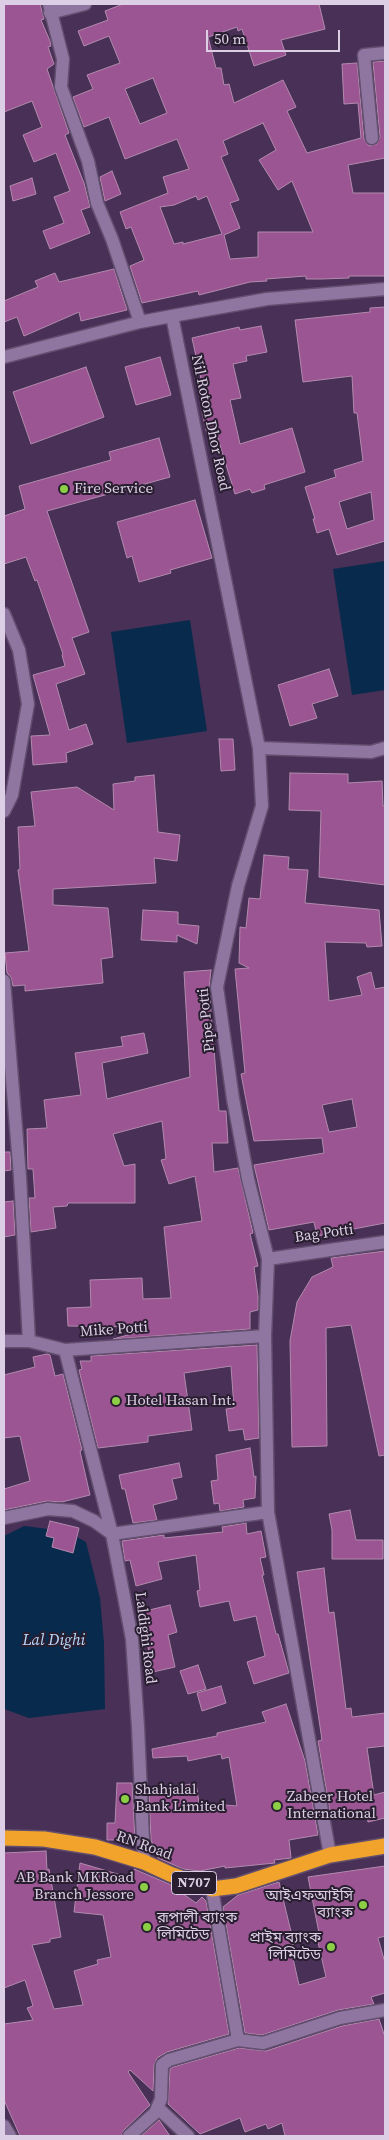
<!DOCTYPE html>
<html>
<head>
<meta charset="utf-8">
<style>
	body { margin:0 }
	#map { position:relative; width:389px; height:2140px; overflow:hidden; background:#483056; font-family:"Source Serif 4",serif }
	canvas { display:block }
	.frame { position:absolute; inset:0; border:5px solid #dccee5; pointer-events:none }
	.scale { position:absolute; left:206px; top:30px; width:134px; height:22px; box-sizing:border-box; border:2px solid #dccee5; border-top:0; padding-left:6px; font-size:15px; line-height:18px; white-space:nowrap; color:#dccee5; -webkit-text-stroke:4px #281e2f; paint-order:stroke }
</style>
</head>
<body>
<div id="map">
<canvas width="389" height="2140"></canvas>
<div class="frame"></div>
<div class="scale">50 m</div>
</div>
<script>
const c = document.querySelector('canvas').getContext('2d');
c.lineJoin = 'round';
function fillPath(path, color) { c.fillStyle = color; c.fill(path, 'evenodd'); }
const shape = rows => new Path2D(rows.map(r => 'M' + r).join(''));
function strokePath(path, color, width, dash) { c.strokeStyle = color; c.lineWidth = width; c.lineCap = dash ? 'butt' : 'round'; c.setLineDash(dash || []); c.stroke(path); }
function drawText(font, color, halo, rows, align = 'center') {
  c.font = font + ' "Source Serif 4","Noto Sans Bengali",serif'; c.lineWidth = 4; c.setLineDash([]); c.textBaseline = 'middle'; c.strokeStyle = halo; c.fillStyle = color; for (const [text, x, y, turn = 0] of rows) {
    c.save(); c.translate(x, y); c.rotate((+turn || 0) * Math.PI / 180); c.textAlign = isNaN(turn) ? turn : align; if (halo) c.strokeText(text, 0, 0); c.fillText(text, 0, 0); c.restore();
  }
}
const water = shape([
	[385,561,385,690,352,695,333,569],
	[190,620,207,731,127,743,111,632],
	[24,1526,65,1531,86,1542,100,1598,104,1643,105,1709,29,1718,4,1709,4,1536]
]);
const building = shape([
	[4,4,40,4,44,19,41,20,50,41,51,46,48,47,54,64,47,69,69,133,65,135,84,183,90,207,81,210,90,233,50,249,43,231,64,223,54,197,70,191,56,153,34,162,23,135,42,127,32,101,4,112,4,4],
	[123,4,319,4,325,29,281,40,286,55,254,66,242,29,238,31,237,27,208,37,216,68,221,68,224,85,229,84,234,103,283,80,296,107,287,111,307,153,361,138,358,103,344,104,342,64,357,63,364,139,369,146,377,144,380,137,373,62,385,61,385,158,348,165,353,193,385,193,385,276,349,276,349,278,322,279,306,279,306,276,266,279,267,281,250,282,199,295,198,291,142,303,130,266,144,260,131,227,126,229,120,212,168,193,163,177,189,169,177,139,125,159,109,117,84,127,73,97,93,89,87,75,120,63,109,36,84,46,78,31,108,20,105,11,123,4],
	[153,78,167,113,140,124,125,89,153,78],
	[263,123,276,150,259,160,278,190,292,181,313,232,258,232,258,257,230,259,224,235,240,228,230,203,239,200,221,157,228,154,223,141,263,123],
	[196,196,198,200,207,196,222,234,183,244,183,242,174,244,160,207,174,205,196,196],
	[112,171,121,194,105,201,100,177,112,171],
	[32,178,36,194,13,201,10,186,32,178],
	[114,269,127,310,81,321,79,312,24,336,17,317,4,322,4,301,38,287,35,281,55,273,59,282,114,269],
	[385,307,385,541,337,555,329,529,317,533,313,519,315,519,305,487,336,477,334,470,363,461,357,413,354,413,352,376,303,382,295,320,370,312,370,308,385,307],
	[371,492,374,520,347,529,339,502,371,492],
	[261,326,267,352,246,356,247,361,233,364,241,398,230,400,240,444,292,428,305,472,264,485,265,489,252,493,250,489,235,494,216,432,207,434,202,412,206,411,201,388,203,388,192,338,239,327,240,330,261,326],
	[160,357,171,395,136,405,125,367,160,357],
	[86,367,104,417,31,444,13,392,86,367],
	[159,438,170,477,47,511,89,632,72,638,85,674,56,684,69,730,86,724,93,744,66,753,67,762,33,765,31,736,50,735,33,675,65,666,62,655,63,654,37,580,35,581,26,557,4,564,4,516,25,509,19,486,111,460,109,452,159,438],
	[195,500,212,558,170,570,171,573,139,582,132,556,127,558,117,522,195,500],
	[329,669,338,696,312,704,317,718,290,726,278,685,329,669],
	[219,739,233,739,235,770,221,771,219,739],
	[290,773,348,774,348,783,382,781,383,806,385,806,385,885,319,877,321,811,289,810,290,773],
	[154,775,158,832,180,835,177,861,154,858,156,883,53,889,53,905,108,908,113,957,101,959,103,983,25,991,25,985,13,986,11,977,7,973,5,953,29,951,18,870,20,869,18,827,35,826,31,792,77,787,114,810,113,784,135,781,135,777,154,775],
	[264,855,289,857,288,869,308,870,305,903,379,910,382,946,367,947,366,943,325,942,329,1001,362,995,357,977,371,972,375,989,385,987,385,1223,317,1236,314,1222,269,1230,254,1165,324,1153,322,1138,254,1141,241,1074,245,1073,235,969,249,968,239,963,240,927,246,928,249,898,260,899,264,855],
	[352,1099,357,1127,329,1132,322,1105,352,1099],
	[143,910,178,912,178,924,199,926,197,944,177,935,177,942,141,940,143,910],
	[211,970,209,988,219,1111,226,1111,228,1143,212,1143,214,1172,238,1168,253,1233,250,1234,258,1266,254,1267,258,1296,258,1310,250,1312,250,1329,113,1339,143,1331,143,1327,68,1326,67,1308,91,1307,90,1280,142,1278,143,1299,171,1298,164,1227,202,1221,195,1176,169,1184,161,1160,166,1159,162,1121,113,1134,124,1166,135,1164,135,1203,68,1203,67,1206,53,1207,56,1228,31,1232,29,1198,35,1198,33,1169,28,1169,27,1129,47,1128,44,1100,81,1095,75,1053,123,1046,121,1037,144,1033,148,1053,102,1063,107,1099,190,1077,184,972,211,970],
	[4,1152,10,1152,11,1170,4,1171,4,1152],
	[13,1201,15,1235,4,1237,4,1202,13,1201],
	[385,1251,385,1455,379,1456,351,1325,326,1328,327,1446,292,1447,290,1341,297,1302,312,1277,333,1267,331,1258,385,1251],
	[257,1345,259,1438,245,1440,243,1429,229,1431,226,1409,234,1408,231,1366,184,1373,192,1430,148,1436,148,1442,98,1448,79,1370,82,1369,80,1361,91,1361,91,1356,257,1345],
	[47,1354,50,1355,55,1376,63,1374,82,1450,80,1451,90,1495,62,1502,47,1501,4,1510,4,1489,30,1481,20,1436,4,1438,4,1375,35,1367,33,1357,47,1354],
	[250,1448,254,1477,256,1476,255,1498,243,1500,244,1507,220,1511,219,1503,214,1504,211,1481,218,1480,216,1455,250,1448],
	[179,1463,182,1477,172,1479,177,1499,153,1505,157,1520,133,1523,125,1489,122,1489,119,1475,179,1463],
	[350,1510,356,1540,383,1540,383,1559,332,1559,332,1530,329,1514,350,1510],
	[50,1521,79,1528,73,1553,52,1547,54,1538,46,1536,50,1521],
	[246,1523,247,1534,261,1531,266,1557,260,1558,264,1575,262,1575,276,1634,278,1634,289,1673,254,1684,247,1662,265,1656,256,1616,234,1621,229,1601,200,1607,197,1591,200,1590,196,1555,158,1562,162,1579,136,1586,130,1560,125,1561,122,1541,164,1535,164,1538,223,1532,222,1527,246,1523],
	[324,1568,329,1613,334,1612,346,1709,351,1708,352,1717,385,1713,385,1746,367,1748,374,1795,385,1792,385,1818,368,1822,367,1816,331,1817,318,1741,322,1740,297,1572,324,1568],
	[170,1605,177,1632,168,1635,175,1667,153,1672,141,1612,170,1605],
	[198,1665,206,1689,188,1694,180,1671,198,1665],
	[221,1686,226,1703,202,1711,197,1693,221,1686],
	[286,1704,305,1761,318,1835,289,1840,291,1858,274,1860,275,1863,225,1868,225,1866,200,1871,183,1869,158,1858,151,1840,149,1792,196,1783,199,1803,237,1806,229,1757,222,1759,221,1754,188,1761,187,1756,153,1758,152,1749,217,1736,217,1733,266,1722,262,1712,286,1704],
	[117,1783,132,1783,135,1840,107,1840,107,1823,115,1823,117,1783],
	[46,1851,47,1870,49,1869,61,1937,50,1939,50,1942,32,1945,54,2009,83,2005,74,1971,98,1964,97,1960,111,1957,103,1915,74,1912,80,1863,131,1878,134,1869,169,1884,196,1903,202,1897,206,1901,229,2034,167,2052,157,2058,154,2065,153,2091,130,2070,128,2072,150,2105,124,2130,121,2136,20,2136,4,2100,4,2024,33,2020,27,2008,33,2006,25,1980,4,1988,4,1853,46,1851],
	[385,1866,385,1936,378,1938,385,1963,385,1993,371,1997,374,2004,338,2010,262,2035,245,2033,223,1907,238,1895,279,1882,294,1944,290,1945,299,1985,326,1977,317,1938,320,1938,308,1877,385,1866],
	[379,2019,385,2037,385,2136,285,2136,282,2123,268,2129,266,2124,245,2132,240,2118,200,2134,168,2104,170,2069,173,2067,239,2048,266,2051,342,2026,379,2019],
	[159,2120,170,2136,141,2136,159,2120]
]);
const minor = shape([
	[49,4,63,59,61,87,88,161,97,203,112,239,140,322],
	[50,13,85,4],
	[372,138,364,55,385,53],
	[172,316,259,748,262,806,238,886,217,987,233,1099,248,1179,268,1259,265,1336,268,1512,330,1855],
	[4,357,140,322,172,316,267,299,385,289],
	[4,614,19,650,28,704,12,795,4,811],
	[259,748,371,752,385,748],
	[4,981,20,1177,29,1341],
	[268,1259,385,1242],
	[4,1341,29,1341,65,1350,265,1336],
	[65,1350,112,1534,132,1639,138,1727,144,1862],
	[4,1518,48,1509,73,1511,94,1521,112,1534],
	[112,1534,268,1512],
	[212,1889,238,2040],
	[158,2108,188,2136],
	[4,2126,10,2136],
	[129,2136,155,2113,161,2099,162,2065,169,2060,238,2040,263,2043,340,2018,385,2010]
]);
const highway = shape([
	[4,1838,44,1839,95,1847,144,1862,170,1874,212,1889,236,1886,330,1855,385,1846]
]);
const markers = [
	[64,489,5,"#8cce45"],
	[116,1401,5,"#8cce45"],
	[125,1799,5,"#8cce45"],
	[277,1806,5,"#8cce45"],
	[144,1887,5,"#8cce45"],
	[363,1905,5,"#8cce45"],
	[147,1927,5,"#8cce45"],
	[331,1947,5,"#8cce45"]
];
const shields = [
	[194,1883,45]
];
const shieldNames = [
	["N707",194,1883]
];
const streetNames = [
	["Nil Roton Dhor Road",210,423,78],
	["Pipe Potti",207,1020,-96],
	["Bag Potti",324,1234,-8],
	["Mike Potti",114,1330,-4],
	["Laldighi Road",145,1638,83],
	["RN Road",144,1846,20]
];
const poiNames = [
	["Fire Service",74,489],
	["Hotel Hasan Int.",126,1401],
	["Shahjalal",135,1790],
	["Bank Limited",135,1807],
	["Zabeer Hotel",287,1797],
	["International",287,1814],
	["AB Bank MKRoad",134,1878,"right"],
	["Branch Jessore",134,1895,"right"],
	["আইএফআইসি",353,1896,"right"],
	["ব্যাংক",353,1913,"right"],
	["রূপালী ব্যাংক",157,1918],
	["লিমিটেড",157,1935],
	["প্রাইম ব্যাংক",321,1938,"right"],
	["লিমিটেড",321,1955,"right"]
];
const waterNames = [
	["Lal Dighi",54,1641]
];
fillPath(water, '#082b4d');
fillPath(building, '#9b5592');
strokePath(building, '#b38aad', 1);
strokePath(minor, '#624e6e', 15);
strokePath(highway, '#624e6e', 18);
strokePath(minor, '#8f76a0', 12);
strokePath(highway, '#f1a32b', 15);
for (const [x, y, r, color] of markers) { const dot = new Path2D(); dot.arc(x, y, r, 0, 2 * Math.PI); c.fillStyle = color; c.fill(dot); strokePath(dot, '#281e2f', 2); }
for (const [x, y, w] of shields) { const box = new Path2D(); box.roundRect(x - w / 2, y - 11.5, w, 23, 4); c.fillStyle = '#281e2f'; c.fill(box); strokePath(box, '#dccee5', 1); }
drawText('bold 14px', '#dccee5', null, shieldNames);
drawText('15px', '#dccee5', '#281e2f', streetNames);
drawText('15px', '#dccee5', '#281e2f', poiNames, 'left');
drawText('italic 16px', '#b7d7fb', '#281e2f', waterNames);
</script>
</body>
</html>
